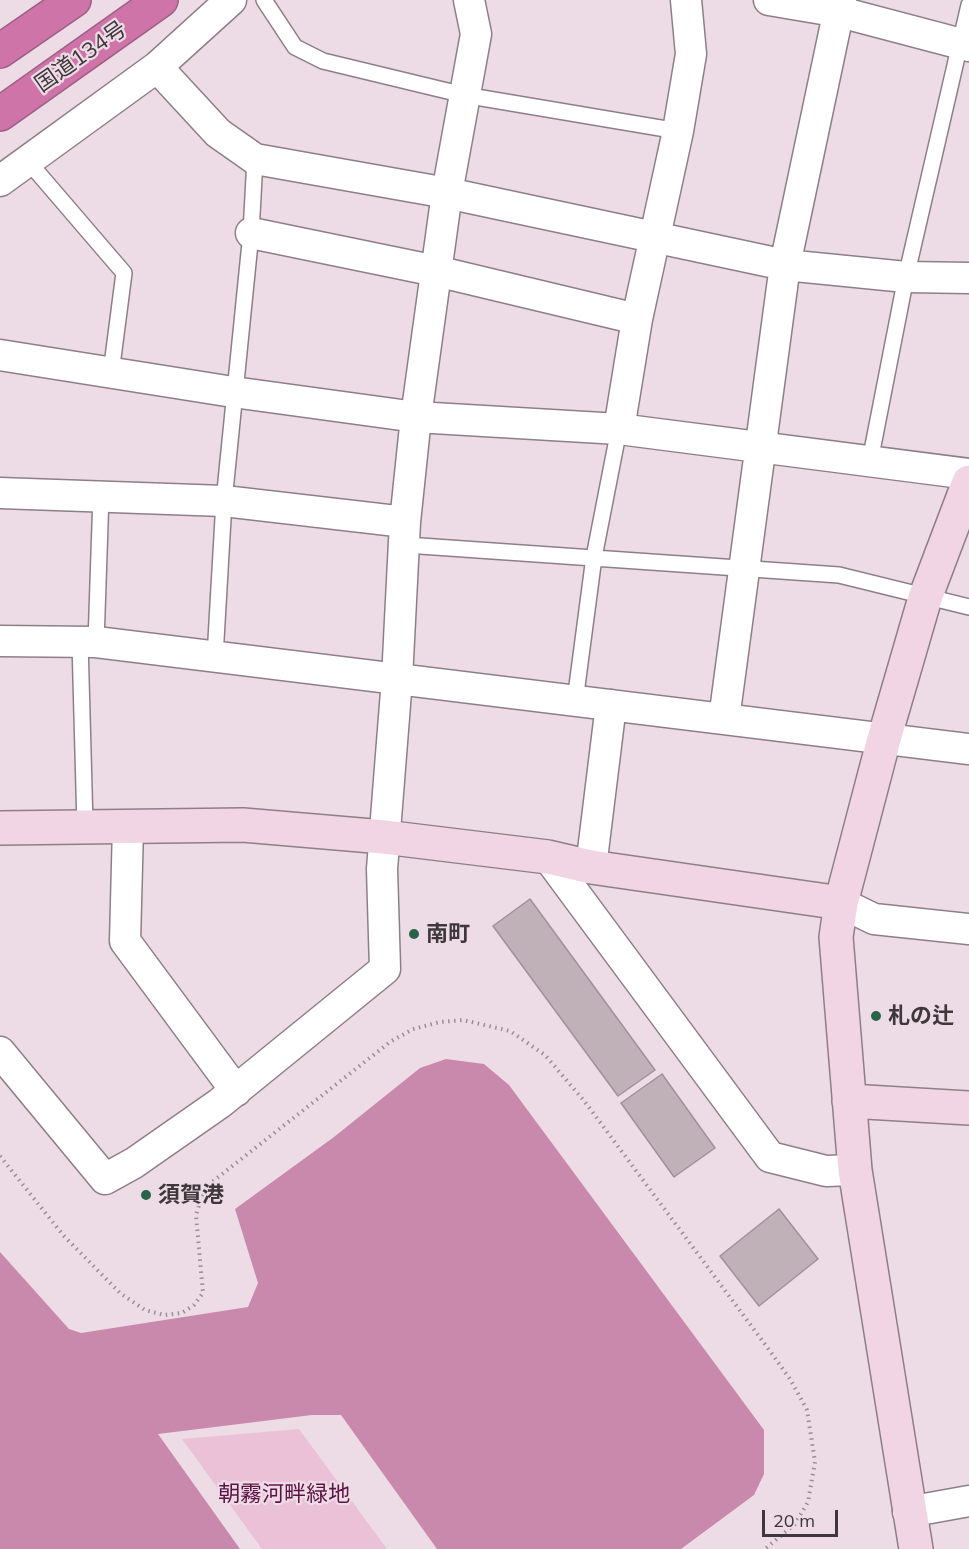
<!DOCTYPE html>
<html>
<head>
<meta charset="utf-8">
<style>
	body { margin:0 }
	#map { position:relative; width:969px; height:1549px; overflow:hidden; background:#eddce5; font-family:Mulish,sans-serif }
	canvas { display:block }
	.scale { position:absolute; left:762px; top:1510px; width:76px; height:27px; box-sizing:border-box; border:3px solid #3e383b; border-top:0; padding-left:8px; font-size:18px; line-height:21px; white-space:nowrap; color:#3e383b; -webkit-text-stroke:4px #eddce5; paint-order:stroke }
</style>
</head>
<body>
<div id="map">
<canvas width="969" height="1549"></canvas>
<div class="scale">20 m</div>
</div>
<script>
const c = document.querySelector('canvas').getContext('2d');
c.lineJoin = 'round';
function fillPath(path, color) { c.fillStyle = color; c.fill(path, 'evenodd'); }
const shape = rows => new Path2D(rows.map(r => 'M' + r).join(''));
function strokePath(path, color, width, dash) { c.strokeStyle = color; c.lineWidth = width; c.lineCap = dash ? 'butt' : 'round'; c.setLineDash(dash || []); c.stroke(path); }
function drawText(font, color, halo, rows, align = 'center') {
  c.font = font + ' Mulish,"Noto Sans JP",sans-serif'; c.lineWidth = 4.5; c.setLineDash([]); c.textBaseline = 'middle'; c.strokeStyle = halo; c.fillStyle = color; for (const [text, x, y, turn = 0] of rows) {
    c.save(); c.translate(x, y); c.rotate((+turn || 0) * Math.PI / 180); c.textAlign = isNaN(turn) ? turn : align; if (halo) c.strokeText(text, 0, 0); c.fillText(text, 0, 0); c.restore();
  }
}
const green = shape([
	[299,1429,387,1549,262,1549,182,1439]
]);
const water = shape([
	[446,1059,484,1064,509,1085,764,1430,764,1474,754,1495,681,1549,437,1549,341,1415,312,1415,158,1434,240,1549,0,1549,0,1252,69,1329,81,1333,248,1307,258,1283,235,1209,334,1137,420,1068]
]);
const building = shape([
	[530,899,655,1070,618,1096,493,926,530,899],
	[662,1074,715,1148,674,1177,621,1103,662,1074],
	[779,1209,818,1259,759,1306,720,1256,779,1209]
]);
const path = shape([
	[0,1156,63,1235,120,1293,145,1310,164,1315,182,1313,194,1305,203,1293,196,1215,201,1199,212,1182,390,1042,413,1029,440,1022,463,1020,510,1031,545,1055,585,1102,767,1347,790,1379,807,1410,815,1462,808,1502,795,1524,765,1549]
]);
const lane = shape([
	[264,0,295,47,323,61,464,95,678,131],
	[27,160,124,273,111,373],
	[870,461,906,277,969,5],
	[406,545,839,575,969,607],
	[80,642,85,826],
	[96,642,101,495],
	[215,657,224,501,251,233,255,159],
	[575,701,594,557,619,429]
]);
const street = shape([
	[769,0,840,12,969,46],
	[157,67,218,133,255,159,447,193,785,265,906,277,969,278],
	[0,181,157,67,231,0],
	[251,233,436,271,637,319],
	[0,355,233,392,416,417,619,429,969,474],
	[619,429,637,319,678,131,691,54,686,0],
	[0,493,224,501,405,522],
	[0,641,96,642,969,749],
	[724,719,785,265,841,0],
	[128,827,125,941,236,1091],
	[548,857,770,1157,826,1171,855,1170],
	[591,867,611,705],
	[841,903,874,919,969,929],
	[0,1052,105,1179,134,1163,220,1103,385,969,382,869,397,679,405,522,416,417,447,193,476,34,469,0],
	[908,1512,969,1501]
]);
const secondary = shape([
	[0,828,243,825,384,837,548,857,591,867,841,903],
	[849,1101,969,1108],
	[916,1549,855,1170,836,937,841,903,884,739,925,598,969,482]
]);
const highway = shape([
	[0,51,74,0],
	[0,114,161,0]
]);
const markers = [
	[414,934,6,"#29634c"],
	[876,1016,6,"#29634c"],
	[146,1195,6,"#29634c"]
];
const streetNames = [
	["国道134号",81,57,-35]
];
const poiNames = [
	["南町",426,934],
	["札の辻",888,1016],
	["須賀港",158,1195]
];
const parkNames = [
	["朝霧河畔緑地",284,1494]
];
fillPath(green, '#eac1d7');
fillPath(water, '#c989ad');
fillPath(building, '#c0b0b8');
strokePath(building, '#a09199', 1.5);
strokePath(lane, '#8e7f87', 18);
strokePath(street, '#8e7f87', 33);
strokePath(secondary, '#8e7f87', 36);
strokePath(highway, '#9c5f82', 36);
strokePath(path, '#998e94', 4, [1.5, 4.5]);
strokePath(lane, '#fff', 15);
strokePath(street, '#fff', 30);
strokePath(secondary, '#f1d5e5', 33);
strokePath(highway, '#cf74a9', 33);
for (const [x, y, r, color] of markers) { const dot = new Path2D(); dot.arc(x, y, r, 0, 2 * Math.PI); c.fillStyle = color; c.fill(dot); strokePath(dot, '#eddce5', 2); }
drawText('22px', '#3e383b', '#eddce5', streetNames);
drawText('bold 22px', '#3e383b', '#eddce5', poiNames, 'left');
drawText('22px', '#5d1244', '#eddce5', parkNames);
</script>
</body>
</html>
